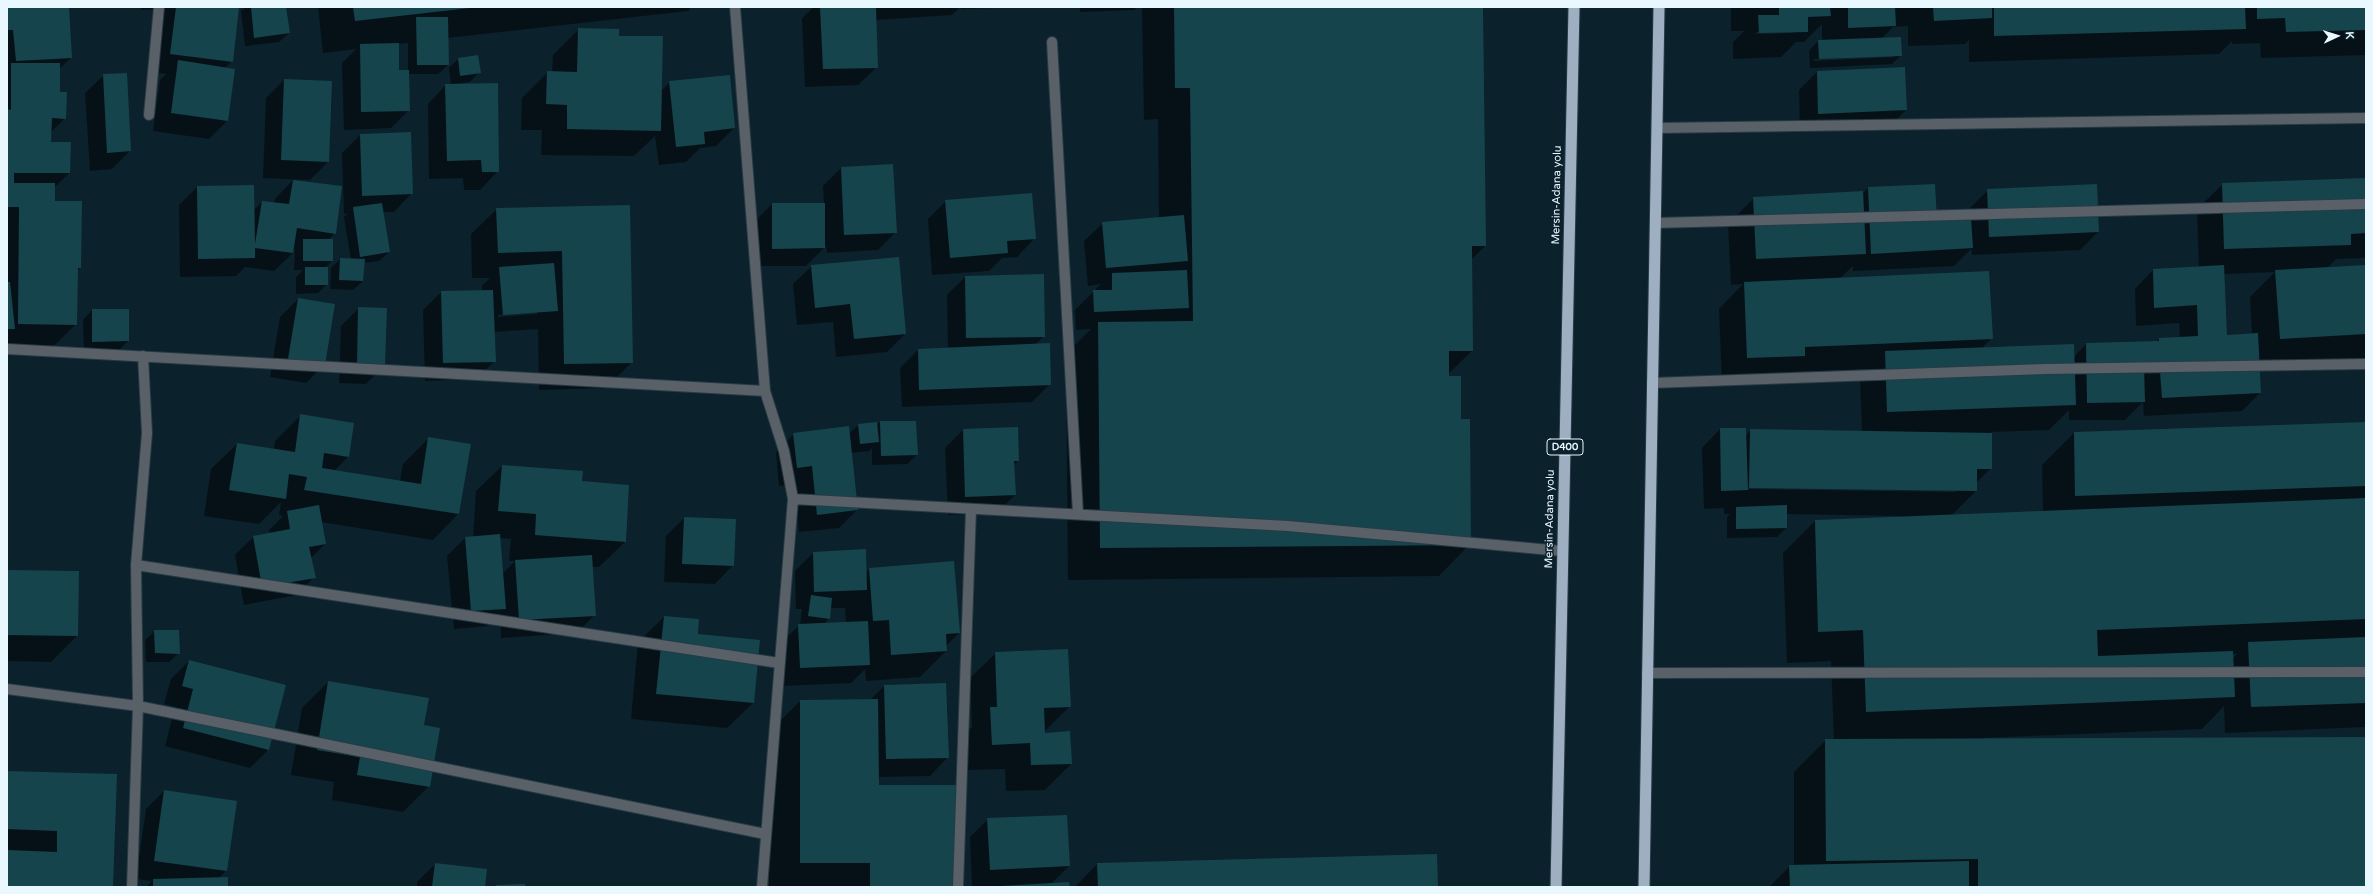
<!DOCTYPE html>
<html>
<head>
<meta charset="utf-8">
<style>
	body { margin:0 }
	#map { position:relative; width:2373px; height:894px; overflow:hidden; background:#0b212c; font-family:"Varela Round",sans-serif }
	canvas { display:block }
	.frame { position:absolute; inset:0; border:8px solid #e9f7ff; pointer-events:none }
	.north { position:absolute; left:2317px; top:16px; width:40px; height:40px; -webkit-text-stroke:3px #0b212c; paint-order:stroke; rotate:86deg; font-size:11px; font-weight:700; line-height:16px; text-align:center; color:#e9f7ff }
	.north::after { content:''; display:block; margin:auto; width:14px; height:18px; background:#e9f7ff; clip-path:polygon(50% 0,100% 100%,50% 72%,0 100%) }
</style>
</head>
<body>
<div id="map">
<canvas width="2373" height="894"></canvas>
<div class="frame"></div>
<div class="north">K</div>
</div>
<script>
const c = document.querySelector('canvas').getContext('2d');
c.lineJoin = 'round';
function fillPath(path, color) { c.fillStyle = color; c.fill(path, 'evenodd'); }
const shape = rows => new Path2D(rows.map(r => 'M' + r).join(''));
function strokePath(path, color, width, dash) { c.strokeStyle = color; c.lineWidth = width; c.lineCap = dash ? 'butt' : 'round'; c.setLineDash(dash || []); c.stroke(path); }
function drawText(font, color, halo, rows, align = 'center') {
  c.font = font + ' "Varela Round",sans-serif'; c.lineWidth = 3; c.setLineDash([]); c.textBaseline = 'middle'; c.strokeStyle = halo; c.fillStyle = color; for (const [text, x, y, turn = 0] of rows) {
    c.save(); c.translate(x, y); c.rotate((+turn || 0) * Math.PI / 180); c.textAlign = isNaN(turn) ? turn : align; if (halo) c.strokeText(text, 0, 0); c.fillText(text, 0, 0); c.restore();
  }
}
const shadow = shape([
	[7,7,68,7,71,58,59,69,59,93,65,118,50,133,50,143,70,143,69,173,54,188,54,202,81,202,80,268,76,272,76,324,50,350,7,350],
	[141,7,221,7,238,9,232,61,225,68,227,121,209,139,153,131,160,80,166,74,153,72,160,9,141,10],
	[246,7,285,7,289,33,279,42,245,46,241,11],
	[318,7,691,7,688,11,447,38,448,65,438,74,408,74,409,110,391,128,344,130,342,63,356,49,323,53],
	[408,43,408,71,398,71,398,44],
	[814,7,960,7,952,15,875,20,877,67,858,85,805,87,802,18],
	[961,7,1026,7,961,9],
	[1080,7,1137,7,1134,10,1080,12],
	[1142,7,1482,7,1485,246,1471,260,1472,351,1448,374,1460,420,1470,544,1439,576,1068,580,1066,354,1091,329,1076,330,1075,310,1101,284,1088,286,1084,241,1103,223,1159,218,1158,119,1144,120],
	[1731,7,2366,7,2366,55,2261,58,2260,43,2232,44,2232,41,2219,54,1969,62,1969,40,1965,44,1908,46,1908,26,1893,27,1881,39,1901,55,1892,64,1810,68,1809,51,1818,41,1822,41,1822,24,1804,42,1796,42,1781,57,1733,59,1733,42,1744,31,1731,31],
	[1795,31,1793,33,1756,34,1756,32],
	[1893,55,1893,57,1814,61,1814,59],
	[579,29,618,37,661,91,670,82,734,128,716,146,700,148,686,162,659,165,655,136,634,156,541,155,542,130,521,130,522,98,548,72,552,72,553,55],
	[458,59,479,72,470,82,456,84,498,171,480,190,464,190,463,178,429,179,428,104,446,85,451,85,449,68],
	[1905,68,1906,110,1888,128,1800,131,1799,90,1817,72],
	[104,75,130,151,112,169,90,171,85,93],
	[284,80,328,162,310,180,263,178,266,98],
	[360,135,412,193,394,212,383,212,389,252,379,261,363,263,363,281,353,290,330,289,331,268,340,259,351,260,344,217,348,213,344,214,342,153],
	[841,168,896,232,878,250,827,253,826,246,806,266,754,266,754,222,772,204,824,204,823,186],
	[2366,179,2366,256,2364,258,2336,259,2327,268,2366,266,2366,358,2258,364,2260,393,2242,411,2144,416,2143,402,2125,420,2069,420,2069,410,2049,430,1991,432,1991,468,1976,483,1976,491,1951,516,2043,512,2042,465,2074,433,2366,423,2366,727,2225,733,2224,706,2202,729,1983,738,1983,739,2366,738,2366,887,1769,887,1790,866,1794,866,1794,772,1826,740,1834,740,1831,661,1787,663,1783,553,1815,521,1899,518,1899,516,1786,514,1786,528,1777,537,1727,538,1727,517,1730,514,1724,514,1724,508,1704,509,1702,448,1720,429,1745,429,1745,436,1751,430,1862,432,1860,378,1869,369,1787,372,1778,381,1722,384,1719,309,1743,284,1731,285,1728,224,1754,198,1862,194,1868,188,1936,221,1970,219,1970,208,1988,190,2096,185,2098,232,2080,250,1972,255,1971,249,1954,266,1853,271,1853,266,1840,278,1992,338,1982,348,2074,357,2086,344,2156,342,2159,339,2180,338,2179,323,2136,326,2135,289,2153,270,2199,268,2197,209,2223,184],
	[2275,272,2250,297,2252,334,2226,336,2223,274],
	[1744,487,1957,490,1955,492,1744,489],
	[2232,654,2237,654,2232,659],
	[293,180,335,233,328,240,332,261,325,268,327,284,318,293,296,294,296,277,303,270,294,270,295,247,293,253,274,271,245,267,236,276,180,277,179,205,197,187,254,210,262,202,274,203,275,199],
	[946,201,1035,238,1017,257,1002,258,989,271,932,275,928,219],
	[629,206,632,362,606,388,539,390,538,329,494,332,495,361,476,379,425,381,423,310,441,292,482,291,482,286,490,278,472,278,471,234,497,209],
	[537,312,537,314,498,317,498,315],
	[812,266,905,334,887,352,836,357,833,322,797,325,793,284],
	[965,277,1044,336,1035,345,1050,384,1032,402,902,407,900,368,918,350,948,348,947,295],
	[298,299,324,365,306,383,270,377,280,317],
	[359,308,384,366,366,384,339,383,341,326],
	[92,310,128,341,119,350,84,351,83,320],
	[301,415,353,424,348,457,334,471,400,481,403,464,429,438,469,445,458,514,433,540,321,522,325,544,311,558,314,577,296,595,244,605,235,555,253,537,270,534,269,530,283,516,279,515,281,502,259,524,204,516,211,469,237,444,274,449,275,441],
	[880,422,917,455,907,464,872,465,872,448,869,451,851,453,857,510,839,528,799,532,794,484,779,486,776,452,794,434,849,434,858,425,876,423,876,426],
	[1017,428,1018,461,1013,465,1015,495,997,513,948,515,945,448,963,430],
	[502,466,582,472,581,482,625,542,599,567,592,567,595,615,576,633,501,638,500,613,487,626,454,629,447,556,465,538,473,538,476,491],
	[499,538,511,539,509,561,515,561,502,574],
	[684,518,733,565,715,584,664,582,666,536],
	[865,550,865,573,869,569,953,562,959,633,946,646,946,651,920,677,866,681,865,669,851,683,782,686,780,643,800,625,802,609,796,609,795,571,813,553],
	[830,608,845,608,846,623,824,624,829,618],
	[7,571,78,572,77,636,51,662,7,661],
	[664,617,697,635,753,703,727,728,631,719,638,642],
	[155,631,179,653,169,662,146,662,145,640],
	[996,653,1070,706,1044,732,1071,764,1045,790,1006,791,1005,769,966,770,965,734,972,727,970,678],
	[189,661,268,750,250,768,165,746,175,707,164,704,171,679],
	[328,682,423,726,429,786,403,812,332,800,334,782,291,775,302,708],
	[945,684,948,757,930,776,878,777,878,786,956,887,769,887,768,733,800,701,870,700,884,686],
	[7,772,112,887,7,887],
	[164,791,226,871,219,878,227,887,146,887,152,881,136,879,146,809],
	[988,819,1069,866,1051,884,1069,887,972,887,970,837],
	[435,864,484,887,417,887,417,882],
	[1097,864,1437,887,1075,887]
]);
const building = shape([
	[7,7,69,7,72,58,16,61,13,30,7,30],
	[176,7,239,8,233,62,170,54],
	[251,7,286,7,290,33,254,38],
	[353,7,470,7,470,8,355,21],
	[820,7,876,7,878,68,823,69],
	[1174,7,1483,7,1486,246,1472,246,1473,351,1449,351,1449,376,1461,376,1461,419,1470,419,1471,545,1100,548,1098,322,1193,321,1190,88,1175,88],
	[1779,7,1830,7,1831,16,1808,17,1808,32,1759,33,1758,15,1779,15],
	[1848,7,1895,7,1896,26,1848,28],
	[1933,7,1992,7,1992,18,1934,21],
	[1994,7,2245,7,2246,29,1994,36],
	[2257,7,2366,7,2366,30,2286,32,2285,18,2257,19],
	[416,17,448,17,449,65,417,65],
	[578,28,619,29,619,36,663,36,661,131,567,129,567,105,546,104,547,71,577,72],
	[1901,37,1902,56,1819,59,1818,40],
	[399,43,399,70,409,70,410,111,361,112,360,44],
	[478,55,481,73,460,76,458,58],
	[178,60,235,69,228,121,171,113],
	[11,63,60,63,60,92,67,92,66,119,52,118,51,142,71,142,70,173,14,173,14,183,55,183,55,201,82,201,81,268,78,268,77,325,18,324,19,207,7,207,7,109,11,110],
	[1905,67,1907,110,1818,114,1817,71],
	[127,73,131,151,107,153,103,74],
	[730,75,735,128,704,132,705,144,676,147,669,81],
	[284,79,332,81,329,162,281,160],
	[498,83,499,172,482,172,481,160,447,161,445,84],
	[411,132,413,194,362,196,360,134],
	[893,164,897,233,844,235,841,167],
	[2366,178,2366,233,2351,234,2351,245,2224,249,2222,183],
	[293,180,342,186,336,234,297,228,293,253,255,248,255,258,198,259,197,186,254,185,255,244,262,201,289,204],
	[1935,184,1937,220,1971,218,1973,248,1871,254,1868,187],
	[2097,184,2099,232,1989,237,1987,189],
	[1863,191,1866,254,1756,259,1753,197],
	[1032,193,1036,239,1007,241,1008,253,950,258,945,200],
	[382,203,390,252,360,257,353,207],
	[772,203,825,203,825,248,772,249],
	[630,205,633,363,564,364,562,251,498,253,496,208],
	[1184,215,1188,261,1106,268,1102,222],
	[303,239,333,239,333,261,303,261],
	[899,257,906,334,854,339,850,304,815,308,811,265],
	[340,258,365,259,363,281,339,280],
	[554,263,558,311,503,315,499,267],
	[2224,265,2227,335,2258,333,2261,393,2162,398,2159,359,2159,366,2144,366,2145,402,2087,403,2086,343,2159,341,2159,338,2198,336,2197,305,2154,308,2153,269],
	[2366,265,2366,334,2280,339,2275,270],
	[305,267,328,267,328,285,305,285],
	[1187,270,1189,308,1094,312,1093,290,1112,290,1112,273],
	[1989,271,1993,339,1805,347,1805,356,1747,358,1744,282],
	[1044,274,1045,337,966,338,965,276],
	[7,282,10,282,15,329,7,329],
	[493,290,496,362,443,363,441,291],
	[298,298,335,304,325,365,288,359],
	[358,307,387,308,385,366,357,366],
	[92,309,129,309,129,341,92,342],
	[1050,343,1051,385,919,390,918,349],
	[2074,344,2076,405,1887,412,1885,351],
	[300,414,354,423,349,457,324,453,322,468,421,484,428,437,471,444,459,514,304,490,307,477,289,474,286,499,229,490,237,443,295,452],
	[880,421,916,421,918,455,881,456],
	[877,422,879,442,860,444,858,424],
	[2366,422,2366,486,2075,496,2074,432],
	[849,426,858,510,817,515,812,466,797,468,793,433],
	[1018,427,1019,461,1014,461,1016,495,965,497,963,429],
	[1720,428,1746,428,1748,490,1721,491],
	[1750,429,1992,433,1992,469,1977,469,1977,491,1749,488],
	[502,465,583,471,582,481,629,485,626,542,535,535,536,514,498,511],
	[2366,498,2366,619,2097,630,2098,656,2233,651,2235,697,1866,712,1863,630,1818,632,1815,520],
	[319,505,326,544,309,547,316,578,262,587,253,536,290,529,287,511],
	[1787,505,1787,528,1736,529,1736,507],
	[684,517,736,519,734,566,682,564],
	[500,534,506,609,471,611,465,537],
	[866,549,867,590,814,592,813,552],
	[592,555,596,616,519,620,515,560],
	[954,561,960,633,946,634,947,651,891,655,889,620,873,621,869,568],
	[7,570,79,571,78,636,7,635],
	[811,595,832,598,830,619,808,616],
	[664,616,699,619,698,634,760,640,754,703,656,694],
	[868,621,870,665,800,668,798,624],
	[154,630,179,630,180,654,155,653],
	[2366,637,2366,703,2251,707,2248,642],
	[1068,649,1071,707,1044,708,1045,733,1070,731,1072,764,1031,765,1030,743,992,745,990,707,997,707,995,652],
	[189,660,286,685,269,750,183,728,193,689,182,686],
	[328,681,429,698,424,725,440,728,430,787,357,775,360,757,317,750],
	[946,683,949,758,886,759,884,685],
	[878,699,879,785,957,785,957,887,870,887,870,863,800,863,800,700],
	[2366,737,2366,887,1978,887,1978,859,1826,861,1825,739],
	[7,771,117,774,113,887,7,887,7,850,57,852,57,831,7,829],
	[164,790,237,801,227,871,154,861],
	[1067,815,1070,866,990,870,987,818],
	[1437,854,1438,887,1098,887,1097,863],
	[1969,861,1969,887,1790,887,1789,865],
	[435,863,487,869,485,887,432,887],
	[228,877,228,887,153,887,153,879],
	[1069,882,1070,887,1001,887,1001,886],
	[525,884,525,887,496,887,496,885]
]);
const minor = shape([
	[735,7,765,391,784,451,793,499,762,887],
	[1052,42,1078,514],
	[149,115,159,7],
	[1657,128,2366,118],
	[1655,223,2366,204],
	[7,349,765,391],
	[1652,383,2045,369,2366,364],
	[793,499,1288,526,1562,551],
	[136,565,779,663],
	[1647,673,2366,672],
	[7,689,138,706,765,834],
	[132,887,138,706,136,565,147,433,143,356],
	[958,887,971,509]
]);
const trunk = shape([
	[1556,887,1574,7],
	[1644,887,1659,7]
]);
const shields = [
	[1565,447,36]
];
const shieldNames = [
	["D400",1565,447]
];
const streetNames = [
	["Mersin-Adana yolu",1557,195,-89],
	["Mersin-Adana yolu",1550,519,-89]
];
fillPath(shadow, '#0007');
fillPath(building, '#16444c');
strokePath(minor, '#263b45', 12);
strokePath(trunk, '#263b45', 13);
strokePath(minor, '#596068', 10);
strokePath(trunk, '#9fafc2', 11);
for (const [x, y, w] of shields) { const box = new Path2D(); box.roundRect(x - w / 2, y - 8, w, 16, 3); c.fillStyle = '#0b212c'; c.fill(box); strokePath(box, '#e9f7ff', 1); }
drawText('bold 10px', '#e9f7ff', null, shieldNames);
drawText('11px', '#e9f7ff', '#0b212c', streetNames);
</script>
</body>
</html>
